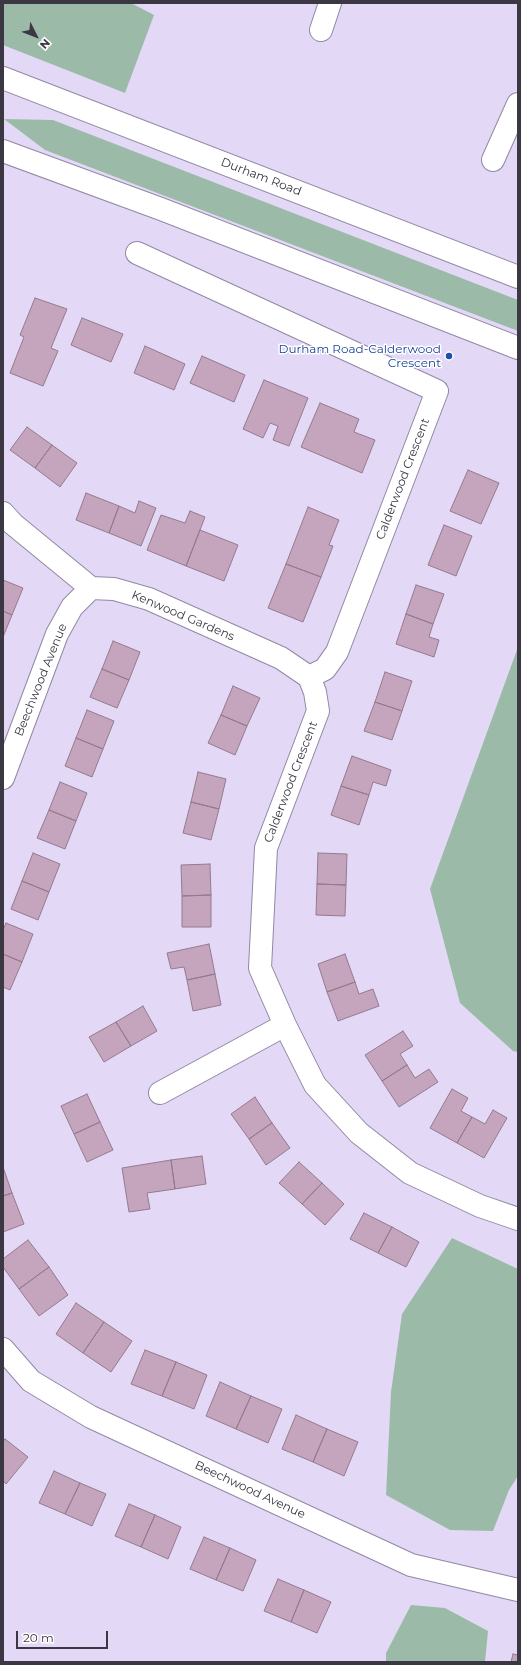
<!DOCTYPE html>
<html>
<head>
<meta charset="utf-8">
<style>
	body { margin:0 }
	#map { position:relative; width:521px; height:1665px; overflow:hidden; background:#e3d9f7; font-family:Montserrat,sans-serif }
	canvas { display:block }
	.frame { position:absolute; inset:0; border:4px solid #3b3743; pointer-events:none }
	.north { position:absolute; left:16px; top:16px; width:40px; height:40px; -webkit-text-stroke:3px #fff; paint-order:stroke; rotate:132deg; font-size:11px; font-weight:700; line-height:16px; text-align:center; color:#3b3743 }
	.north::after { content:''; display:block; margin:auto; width:14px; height:18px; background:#3b3743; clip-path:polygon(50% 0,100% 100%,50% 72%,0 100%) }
	.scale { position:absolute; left:16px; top:1631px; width:92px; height:18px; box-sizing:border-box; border:2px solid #3b3743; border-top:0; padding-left:5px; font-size:12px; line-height:14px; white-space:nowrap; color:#3b3743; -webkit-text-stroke:3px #fff; paint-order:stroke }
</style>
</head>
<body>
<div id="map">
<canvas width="521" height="1665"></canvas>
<div class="frame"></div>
<div class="north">N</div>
<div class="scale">20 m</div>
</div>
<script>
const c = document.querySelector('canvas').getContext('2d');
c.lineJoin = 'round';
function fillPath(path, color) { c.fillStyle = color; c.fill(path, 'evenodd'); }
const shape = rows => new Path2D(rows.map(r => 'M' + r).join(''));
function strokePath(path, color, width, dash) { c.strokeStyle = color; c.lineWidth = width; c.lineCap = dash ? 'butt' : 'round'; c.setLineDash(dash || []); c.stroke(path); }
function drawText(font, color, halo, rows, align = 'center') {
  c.font = font + ' Montserrat,sans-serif'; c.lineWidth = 3; c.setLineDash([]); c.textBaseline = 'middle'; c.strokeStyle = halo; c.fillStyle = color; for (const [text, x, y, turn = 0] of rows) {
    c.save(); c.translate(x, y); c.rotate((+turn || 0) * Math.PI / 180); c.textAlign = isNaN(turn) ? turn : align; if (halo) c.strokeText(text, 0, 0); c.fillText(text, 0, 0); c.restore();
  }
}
const green = shape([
	[3,3,131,3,154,15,125,93,3,45],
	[4,119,53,120,518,300,518,331,45,150],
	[518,647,518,1052,513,1051,460,1003,430,889],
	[452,1238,518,1269,518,1476,509,1490,493,1531,450,1530,386,1495,391,1392,402,1314],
	[411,1605,445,1608,488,1631,485,1662,386,1662,386,1653]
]);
const building = shape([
	[35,298,67,309,51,348,58,351,43,386,10,373,24,337,20,335,35,298],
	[82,318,123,334,111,362,71,345,82,318],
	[145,346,185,364,174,390,134,373,145,346],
	[202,356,245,375,234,402,190,383,202,356],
	[264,380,308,398,289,446,273,440,278,426,270,423,263,438,243,429,264,380],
	[320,403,359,419,354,432,375,440,362,473,301,447,320,403],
	[27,427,52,445,35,468,10,450,27,427],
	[52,445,77,463,60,487,35,468,52,445],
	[468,470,499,483,481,524,450,511,468,470],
	[86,493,119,506,109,533,76,520,86,493],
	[139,501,156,508,141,546,109,533,119,506,135,513,139,501],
	[308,507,339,520,329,545,333,546,321,577,286,564,308,507],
	[190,511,205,517,186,566,147,550,161,515,185,523,190,511],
	[444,525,472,536,456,576,428,565,444,525],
	[200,530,238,545,224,581,186,566,200,530],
	[286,564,321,577,303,622,268,608,286,564],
	[3,580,23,588,12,615,3,611,3,580],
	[416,585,444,594,433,624,406,614,416,585],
	[3,611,12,615,3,637,3,611],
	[406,614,433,624,429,637,439,640,434,657,396,644,406,614],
	[113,641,140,652,129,680,102,669,113,641],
	[102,669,129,680,117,708,90,697,102,669],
	[385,672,412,681,402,711,375,702,385,672],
	[233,686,260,698,247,726,221,715,233,686],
	[375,702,402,711,392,740,364,731,375,702],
	[87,710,114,721,103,749,76,738,87,710],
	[221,715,247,726,235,755,208,743,221,715],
	[76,738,103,749,92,777,65,766,76,738],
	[352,756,391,770,386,786,373,782,369,795,341,786,352,756],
	[198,772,226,779,219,809,191,802,198,772],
	[60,782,87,793,76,821,49,810,60,782],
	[341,786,369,795,359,825,331,815,341,786],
	[191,802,219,809,211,840,183,833,191,802],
	[49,810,76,821,65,849,37,838,49,810],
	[33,853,60,864,49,892,22,881,33,853],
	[318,853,347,854,346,885,317,884,318,853],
	[210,864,211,895,182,896,181,865,210,864],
	[22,881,49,892,38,920,11,909,22,881],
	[317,884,346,885,345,916,316,915,317,884],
	[211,895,211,927,182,927,182,896,211,895],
	[6,923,33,934,22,962,3,954,3,930,6,923],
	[209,944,215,974,187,980,184,967,171,969,167,953,209,944],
	[3,954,22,962,10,990,3,987,3,954],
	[345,954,355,982,327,992,318,964,345,954],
	[215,974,221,1005,193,1011,187,980,215,974],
	[355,982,359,994,373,989,379,1006,338,1021,327,992,355,982],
	[143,1006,157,1031,131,1046,116,1022,143,1006],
	[116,1022,131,1046,104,1062,89,1037,116,1022],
	[403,1031,413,1046,400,1054,407,1065,382,1081,365,1055,403,1031],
	[407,1065,415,1078,429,1069,438,1082,399,1107,382,1081,407,1065],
	[452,1089,468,1098,461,1111,472,1117,457,1143,430,1128,452,1089],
	[87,1094,100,1122,74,1134,61,1106,87,1094],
	[255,1097,272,1123,249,1139,231,1114,255,1097],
	[493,1110,507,1118,484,1158,457,1143,472,1117,485,1124,493,1110],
	[100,1122,113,1150,87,1162,74,1134,100,1122],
	[272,1123,290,1148,266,1165,249,1139,272,1123],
	[202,1156,206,1184,175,1189,171,1160,202,1156],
	[171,1160,175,1189,147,1193,150,1209,129,1212,122,1168,171,1160],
	[299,1162,322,1183,302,1204,279,1183,299,1162],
	[3,1167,12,1193,3,1196,3,1167],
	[322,1183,344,1204,325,1225,302,1204,322,1183],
	[12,1193,24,1224,3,1232,3,1196,12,1193],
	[364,1213,392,1227,378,1253,350,1239,364,1213],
	[392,1227,419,1242,406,1267,378,1253,392,1227],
	[28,1240,49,1267,19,1289,3,1267,3,1259,28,1240],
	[49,1267,68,1295,39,1316,19,1289,49,1267],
	[76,1303,104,1322,83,1353,56,1334,76,1303],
	[104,1322,132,1341,111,1372,83,1353,104,1322],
	[145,1350,176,1362,162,1396,131,1384,145,1350],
	[176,1362,207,1375,194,1409,162,1396,176,1362],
	[220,1382,251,1396,236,1429,206,1416,220,1382],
	[251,1396,282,1409,268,1443,236,1429,251,1396],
	[296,1415,327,1429,313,1462,282,1449,296,1415],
	[327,1429,358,1442,344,1476,313,1462,327,1429],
	[5,1439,28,1457,6,1484,3,1481,3,1442,5,1439],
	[54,1471,80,1483,65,1514,39,1503,54,1471],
	[80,1483,106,1494,92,1526,65,1514,80,1483],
	[129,1504,155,1515,141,1547,115,1536,129,1504],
	[155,1515,181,1527,168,1559,141,1547,155,1515],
	[204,1537,230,1548,216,1580,190,1569,204,1537],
	[230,1548,256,1560,243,1591,216,1580,230,1548],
	[278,1579,304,1590,291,1622,264,1611,278,1579],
	[304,1590,331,1602,317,1633,291,1622,304,1590],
	[513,1654,518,1655,518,1662,511,1662,513,1654]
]);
const street = shape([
	[321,30,330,3],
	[493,160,518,104],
	[137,253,437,391,337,652,325,669,309,677,315,692,318,711,266,848,260,968,285,1025,315,1085,359,1133,410,1173,480,1206,518,1219],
	[3,513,13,524,91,588,114,589,149,599,281,658,309,677],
	[3,778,57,634,72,607,91,588],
	[160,1093,285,1025],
	[3,1349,31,1381,91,1417,411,1565,518,1590]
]);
const primary = shape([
	[3,78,518,277],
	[3,151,161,209,518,348]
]);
const markers = [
	[449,356,4,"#1a4fb4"]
];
const streetNames = [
	["Durham Road",261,177,21],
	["Calderwood Crescent",403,479,-69],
	["Kenwood Gardens",183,616,23],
	["Beechwood Avenue",41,680,-68],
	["Calderwood Crescent",291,782,-69],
	["Beechwood Avenue",250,1490,25]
];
const transitNames = [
	["Durham Road-Calderwood",441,349],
	["Crescent",441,363]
];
fillPath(green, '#9bbba8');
fillPath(building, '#c5a4bd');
strokePath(building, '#947a8e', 1);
strokePath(street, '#9188a4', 24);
strokePath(primary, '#9188a4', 24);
strokePath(street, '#fff', 22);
strokePath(primary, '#fff', 22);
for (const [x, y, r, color] of markers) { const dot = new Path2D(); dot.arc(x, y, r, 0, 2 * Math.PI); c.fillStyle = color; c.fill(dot); strokePath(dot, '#fff', 1.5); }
drawText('12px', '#3b3743', '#fff', streetNames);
drawText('12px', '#164399', '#fff', transitNames, 'right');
</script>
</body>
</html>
